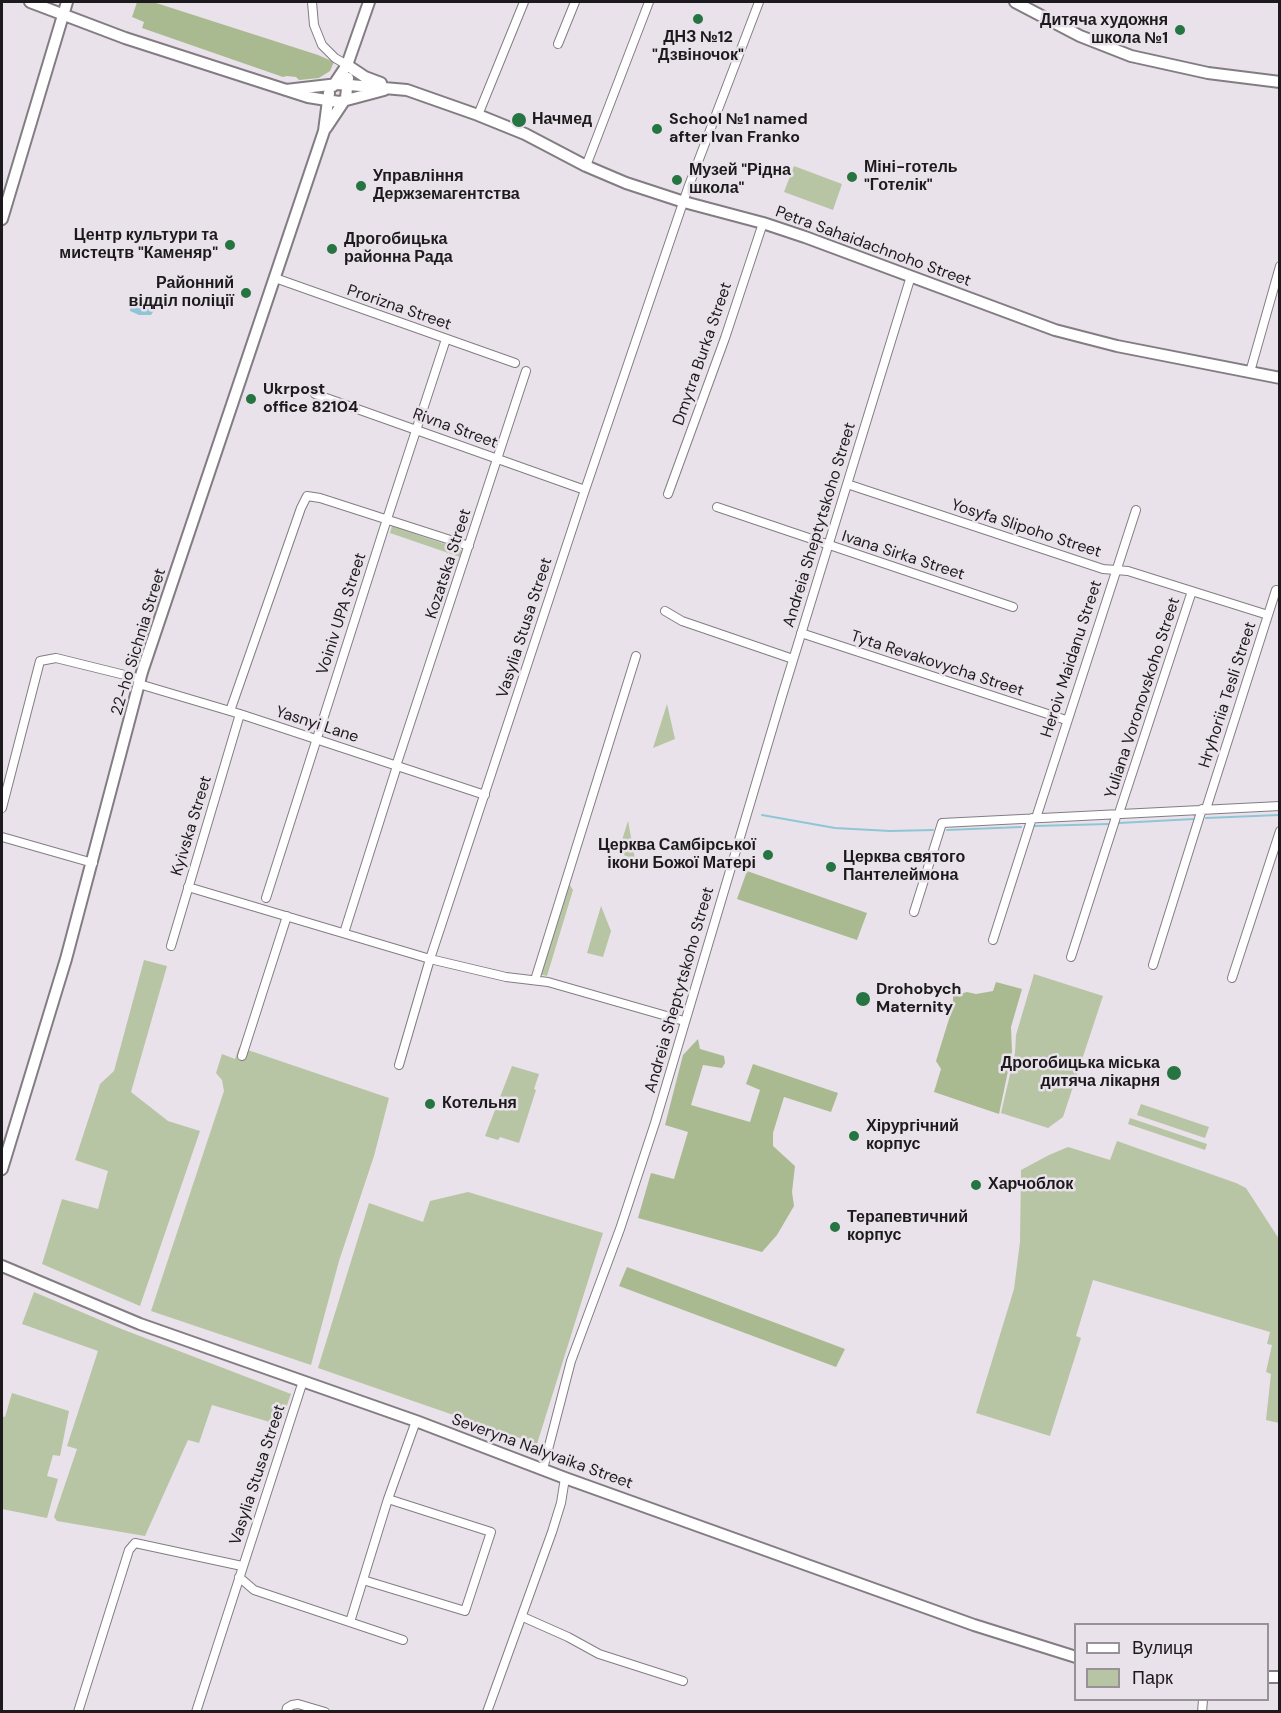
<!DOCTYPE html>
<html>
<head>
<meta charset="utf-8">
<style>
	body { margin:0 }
	#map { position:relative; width:1281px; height:1713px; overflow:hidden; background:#e9e2ea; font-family:"DM Sans",sans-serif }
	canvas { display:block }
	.frame { position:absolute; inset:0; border:3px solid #1c1a1c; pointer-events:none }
	.legend { position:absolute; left:1074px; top:1623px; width:195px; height:78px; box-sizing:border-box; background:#e9e2ea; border:2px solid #979298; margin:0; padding:8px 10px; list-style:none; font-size:18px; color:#1c1a1c }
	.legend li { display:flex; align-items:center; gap:12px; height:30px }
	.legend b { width:30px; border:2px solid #979298 }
</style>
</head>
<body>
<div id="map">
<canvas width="1281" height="1713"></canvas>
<div class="frame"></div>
<ul class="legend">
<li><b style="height:8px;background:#fff"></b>Вулиця</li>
<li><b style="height:16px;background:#b7c5a4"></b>Парк</li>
</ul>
</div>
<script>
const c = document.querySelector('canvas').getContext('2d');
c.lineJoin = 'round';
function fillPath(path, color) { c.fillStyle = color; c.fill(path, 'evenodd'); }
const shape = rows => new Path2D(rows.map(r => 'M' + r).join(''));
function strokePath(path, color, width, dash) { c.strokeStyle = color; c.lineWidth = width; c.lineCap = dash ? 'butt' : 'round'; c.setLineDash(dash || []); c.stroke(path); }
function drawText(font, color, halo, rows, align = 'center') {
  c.font = font + ' "DM Sans",sans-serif'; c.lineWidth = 5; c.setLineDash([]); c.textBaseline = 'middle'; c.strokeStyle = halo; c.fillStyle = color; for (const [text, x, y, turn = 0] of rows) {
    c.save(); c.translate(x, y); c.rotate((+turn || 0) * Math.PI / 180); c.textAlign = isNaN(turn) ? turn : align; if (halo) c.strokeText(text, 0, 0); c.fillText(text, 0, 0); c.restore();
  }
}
const green = shape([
	[794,166,842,184,833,210,784,192],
	[392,526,462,550,460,557,390,533],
	[667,704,675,739,653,748],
	[628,821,635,859,618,853],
	[568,882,573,890,547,976,539,974],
	[601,906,611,931,603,957,587,953],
	[144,960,167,966,131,1092,168,1121,200,1131,140,1306,42,1264,62,1199,98,1209,108,1171,75,1160,100,1084,114,1071],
	[1034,974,1103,996,1063,1117,1048,1128,1001,1113,1015,1053,1016,1035],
	[239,1047,389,1098,374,1156,339,1261,311,1365,151,1311,224,1091,222,1080,216,1073,222,1054,235,1059],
	[512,1066,539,1074,534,1089,536,1090,519,1143,500,1137,498,1140,485,1136],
	[1141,1104,1209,1127,1205,1138,1137,1115],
	[1130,1118,1207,1144,1205,1150,1128,1124],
	[1117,1141,1236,1183,1246,1188,1279,1239,1279,1423,1266,1420,1271,1374,1266,1372,1272,1345,1267,1344,1270,1332,1093,1280,1076,1336,1081,1338,1050,1436,976,1413,1014,1289,1020,1242,1021,1170,1049,1155,1068,1147,1110,1160],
	[468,1192,603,1233,537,1444,318,1368,369,1203,423,1222,430,1201],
	[34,1292,119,1328,291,1394,280,1425,212,1405,199,1443,188,1440,145,1536,57,1521,54,1517,77,1449,67,1446,98,1351,22,1324],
	[12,1393,69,1411,60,1456,53,1455,47,1476,58,1479,47,1518,2,1509,2,1416,5,1417]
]);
const forest = shape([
	[137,2,153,2,318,55,334,62,330,71,319,78,299,80,296,77,287,76,283,77,142,28,144,22,132,17],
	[747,871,867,913,857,940,737,899],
	[996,982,1022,989,1011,1027,1012,1052,999,1114,934,1092,941,1069,936,1061,953,1006,953,996,967,992,976,994,993,991],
	[698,1039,700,1049,724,1056,725,1063,722,1068,703,1065,691,1105,750,1122,760,1090,746,1084,753,1064,838,1093,831,1112,784,1097,773,1133,773,1146,795,1166,792,1192,794,1206,777,1235,762,1252,638,1218,651,1173,674,1179,688,1132,665,1125,683,1055],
	[627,1267,845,1349,836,1367,619,1286]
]);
const water = shape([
	[135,295,145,296,157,302,157,306,151,315,139,315,130,311,131,300]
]);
const stream = shape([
	[762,815,835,828,890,831,933,830],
	[1206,818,1279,815],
	[1119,823,1194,819],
	[1035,826,1109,824],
	[947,830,1021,827]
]);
const street = shape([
	[312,2,314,25,322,45,335,58,347,65],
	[558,44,575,2],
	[478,115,524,2],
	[586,166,649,2],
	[275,278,515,363],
	[1250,372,1280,266],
	[315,394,585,490],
	[847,484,1103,569,1128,571,1268,615],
	[668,494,725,338,763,223],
	[717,507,1013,607],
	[665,611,682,621,793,659],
	[801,633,1066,720],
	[139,684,240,714,485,795],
	[230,711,301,508,307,496,320,498,469,546],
	[396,766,526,371],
	[2,808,40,661,56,658,141,679],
	[1206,809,1276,590,1280,591],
	[1119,813,1192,591],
	[1036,818,1136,510],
	[2,837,93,863],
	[188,887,430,959,506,977,548,982,684,1021],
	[266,898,387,519,446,339],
	[914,912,942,823,1280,806],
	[344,933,397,766],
	[993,940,1032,818],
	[171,946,240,714],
	[1071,957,1117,814],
	[1153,965,1202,809],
	[1232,978,1280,831],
	[535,980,636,656],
	[242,1056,287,916],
	[399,1065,430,959,585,490,688,188,759,2],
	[543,1469,571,1361,620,1229,655,1123,782,696,911,276],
	[239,1577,254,1590,403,1640],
	[363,1580,465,1611,491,1532,388,1499],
	[523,1617,568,1637,599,1654,683,1681],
	[350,1622,388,1499,416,1421],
	[78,1712,129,1550,135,1543,242,1566],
	[196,1712,303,1381],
	[286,1712,287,1708,292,1705,298,1704,325,1712],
	[487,1712,552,1532,561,1503,565,1478],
	[1202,1712,1203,1700]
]);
const secondary = shape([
	[30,2,125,38,308,97,339,102,384,90],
	[1015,2,1080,36,1131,56,1208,73,1280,82],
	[347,65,365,77,381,83],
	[333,86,347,65,369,2],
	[286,90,338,84,407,90,478,115,525,134,586,166,626,183,684,202,763,223,805,237,1055,330,1117,346,1280,378],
	[326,128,346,98,348,78],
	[2,219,67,2],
	[2,1169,66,959,142,672,324,131,329,93],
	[2,1266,140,1324,416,1421,565,1478,974,1625,1076,1657],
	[1268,1677,1280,1677]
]);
const markers = [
	[698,19,6,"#277443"],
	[1180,30,6,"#277443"],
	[519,120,8,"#277443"],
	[657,129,6,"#277443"],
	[852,177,6,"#277443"],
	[677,180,6,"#277443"],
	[361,186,6,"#277443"],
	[230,245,6,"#277443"],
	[332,249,6,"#277443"],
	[246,293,6,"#277443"],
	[251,399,6,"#277443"],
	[768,855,6,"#277443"],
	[831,867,6,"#277443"],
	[863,999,8,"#277443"],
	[1174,1073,8,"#277443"],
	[430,1104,6,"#277443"],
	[854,1136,6,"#277443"],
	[976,1185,6,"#277443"],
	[835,1227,6,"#277443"]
];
const poiNames = [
	["Дитяча художня",1168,21,"right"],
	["школа №1",1168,39,"right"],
	["ДНЗ №12",698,38,"center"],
	["\"Дзвіночок\"",698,56,"center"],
	["Начмед",532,120],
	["School №1 named",669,120],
	["after Ivan Franko",669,138],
	["Міні-готель",864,168],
	["\"Готелік\"",864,186],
	["Музей \"Рідна",689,171],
	["школа\"",689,189],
	["Управління",373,177],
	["Держземагентства",373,195],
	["Центр культури та",218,236,"right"],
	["мистецтв \"Каменяр\"",218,254,"right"],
	["Дрогобицька",344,240],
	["районна Рада",344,258],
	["Районний",234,284,"right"],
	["відділ поліції",234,302,"right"],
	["Ukrpost",263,390],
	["office 82104",263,408],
	["Церква Самбірської",756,846,"right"],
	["ікони Божої Матері",756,864,"right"],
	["Церква святого",843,858],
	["Пантелеймона",843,876],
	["Drohobych",876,990],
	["Maternity",876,1008],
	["Дрогобицька міська",1160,1064,"right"],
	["дитяча лікарня",1160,1082,"right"],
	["Котельня",442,1104],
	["Хірургічний",866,1127],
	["корпус",866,1145],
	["Харчоблок",988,1185],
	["Терапевтичний",847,1218],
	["корпус",847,1236]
];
const streetNames = [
	["Petra Sahaidachnoho Street",873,247,20],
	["Prorizna Street",399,308,19],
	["Dmytra Burka Street",703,354,-71],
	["Rivna Street",455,429,20],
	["Andreia Sheptytskoho Street",820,525,-73],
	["Yosyfa Slipoho Street",1026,529,18],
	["Ivana Sirka Street",903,556,18],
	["Kozatska Street",449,564,-72],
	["Voiniv UPA Street",342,614,-72],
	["Vasylia Stusa Street",525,628,-72],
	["22-ho Sichnia Street",139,642,-73],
	["Heroiv Maidanu Street",1072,659,-72],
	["Tyta Revakovycha Street",937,664,18],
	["Hryhoriia Tesli Street",1228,695,-72],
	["Yuliana Voronovskoho Street",1143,698,-72],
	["Yasnyi Lane",317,725,18],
	["Kyivska Street",192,826,-73],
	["Andreia Sheptytskoho Street",680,990,-74],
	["Severyna Nalyvaika Street",542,1452,20],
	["Vasylia Stusa Street",258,1475,-72]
];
fillPath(green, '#b7c5a4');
fillPath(forest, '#a9ba90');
fillPath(water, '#8fc6d7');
strokePath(stream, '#8fc6d7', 2);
strokePath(street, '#837d83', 10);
strokePath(secondary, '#837d83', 14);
strokePath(street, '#fff', 8);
strokePath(secondary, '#fff', 10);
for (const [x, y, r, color] of markers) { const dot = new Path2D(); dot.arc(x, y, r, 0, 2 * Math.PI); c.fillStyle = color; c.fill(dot); strokePath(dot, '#e9e2ea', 2); }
drawText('bold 16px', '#1c1a1c', '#e9e2ea', poiNames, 'left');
drawText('16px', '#1c1a1c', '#e9e2ea', streetNames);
</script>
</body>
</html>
